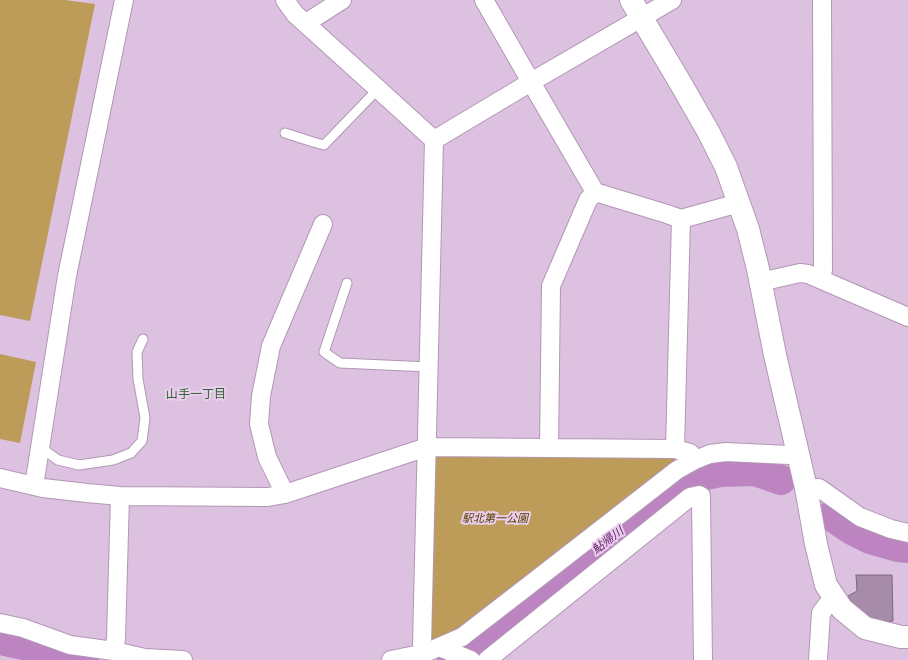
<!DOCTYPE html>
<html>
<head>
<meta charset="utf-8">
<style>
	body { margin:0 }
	canvas { display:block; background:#ddc1e0 }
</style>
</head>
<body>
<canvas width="908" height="660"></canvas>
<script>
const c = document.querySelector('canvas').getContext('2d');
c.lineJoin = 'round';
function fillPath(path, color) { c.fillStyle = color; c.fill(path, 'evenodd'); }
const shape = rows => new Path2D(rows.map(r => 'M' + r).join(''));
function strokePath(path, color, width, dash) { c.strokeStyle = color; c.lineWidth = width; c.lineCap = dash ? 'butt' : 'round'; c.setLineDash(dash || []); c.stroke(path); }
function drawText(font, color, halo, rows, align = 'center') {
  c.font = font + ' Merriweather,"Noto Sans JP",serif'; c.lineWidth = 4; c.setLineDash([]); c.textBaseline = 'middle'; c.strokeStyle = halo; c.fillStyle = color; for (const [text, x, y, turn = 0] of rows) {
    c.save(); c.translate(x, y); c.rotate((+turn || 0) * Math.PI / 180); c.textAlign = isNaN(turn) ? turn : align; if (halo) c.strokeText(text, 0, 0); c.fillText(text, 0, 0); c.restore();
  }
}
const green = shape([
	[0,0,65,0,95,4,30,321,0,315],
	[0,354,36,362,20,443,0,439],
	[437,454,664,456,677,459,453,633,427,644,431,459]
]);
const river = shape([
	[831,516,852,530,870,539,898,547,908,548],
	[0,640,42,649,84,660],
	[452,660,577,566,680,486,697,477,720,472,755,471,781,480]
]);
const building = shape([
	[856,575,892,575,893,621,877,622,869,618,854,607,848,596,857,591,856,575]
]);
const service = shape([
	[285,133,313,142,324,145,378,89],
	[347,283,324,352,340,363,429,367],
	[40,447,58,460,79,465,113,460,131,453,142,441,145,418,138,379,137,352,143,339]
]);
const minor = shape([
	[285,0,295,14,378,89,434,140,422,644,425,653],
	[484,0,531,82,595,192,588,200,551,286,549,448],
	[306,23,342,0],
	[434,140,531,82,672,0],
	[595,192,667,214,681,219,739,203],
	[820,279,823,270,822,0],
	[760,282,800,273,808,274,908,317],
	[675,449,681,219],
	[0,478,43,488,87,493,120,496,268,497,285,494,427,447,675,449,690,453,695,460],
	[34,486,67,276,124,0],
	[806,488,819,488,860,517,891,529,908,533],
	[285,494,267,457,259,424,261,396,271,346,323,224],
	[0,623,23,628,70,645,114,651,145,658,183,660],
	[439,647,471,660],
	[114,651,116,639,120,496],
	[391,660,425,653,439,647,462,637,537,579,677,470,695,460,710,454,726,452,789,455,798,453],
	[487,660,690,497,699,495,701,496,701,498,703,660],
	[818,660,821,613,827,605,835,599]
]);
const tertiary = shape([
	[631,0,681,84,709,133,726,167,748,229,758,269,775,355,806,488,816,544,826,585,842,609,865,628,901,637,908,637]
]);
const parkNames = [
	["駅北第一公園",495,519]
];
const neighbourhoodNames = [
	["山手一丁目",196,395]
];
const waterNames = [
	["鮎帰川",608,541,-37]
];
fillPath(green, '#bd9b58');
strokePath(river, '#bc85c2', 30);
fillPath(building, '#a78ca9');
strokePath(building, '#7e6581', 1);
strokePath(service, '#b297b5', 11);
strokePath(minor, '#b297b5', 20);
strokePath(tertiary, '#b297b5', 24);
strokePath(service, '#fff', 9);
strokePath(minor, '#fff', 18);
strokePath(tertiary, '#fff', 22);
drawText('italic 11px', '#5a4000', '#eaceed', parkNames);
drawText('12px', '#30642e', '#eaceed', neighbourhoodNames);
drawText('italic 12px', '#682671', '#eaceed', waterNames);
</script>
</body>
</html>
